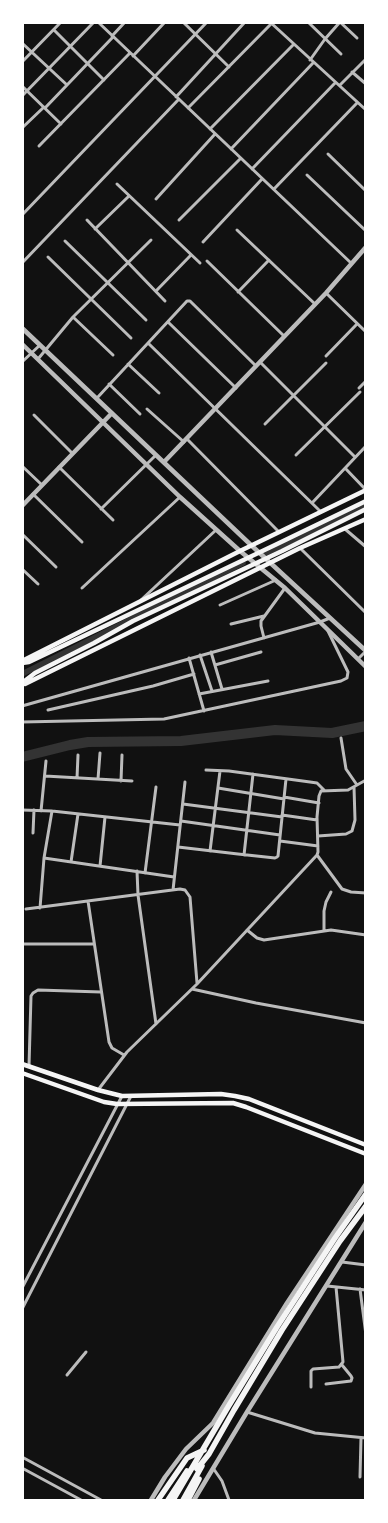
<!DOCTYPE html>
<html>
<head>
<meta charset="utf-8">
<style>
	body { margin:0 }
	#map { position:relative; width:388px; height:1523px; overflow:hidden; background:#111; font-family:Merriweather,serif }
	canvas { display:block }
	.frame { position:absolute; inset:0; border:24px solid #fff; pointer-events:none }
</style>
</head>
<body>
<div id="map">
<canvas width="388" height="1523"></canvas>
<div class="frame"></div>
</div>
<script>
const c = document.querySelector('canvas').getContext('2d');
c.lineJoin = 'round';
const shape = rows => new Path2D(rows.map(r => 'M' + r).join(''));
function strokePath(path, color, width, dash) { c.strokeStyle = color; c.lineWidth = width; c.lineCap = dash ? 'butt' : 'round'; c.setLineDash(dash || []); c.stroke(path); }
const canal = shape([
	[266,553,366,506],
	[22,674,243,563]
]);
const river = shape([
	[22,757,70,745,88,742,181,741,275,730,332,733,366,726]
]);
const minor = shape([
	[98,22,351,263],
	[183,22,229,67],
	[270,22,366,110],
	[308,22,341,54],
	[340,22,357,38],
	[54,30,104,80],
	[112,36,125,22],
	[22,43,67,85],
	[133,56,165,22],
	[310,60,325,39,340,22],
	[22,62,61,22],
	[352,72,366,84],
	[340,85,366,59],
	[22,86,61,124],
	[22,96,94,22],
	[176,97,245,22],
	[45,108,113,37],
	[188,108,271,24],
	[22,128,44,107],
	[210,129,294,44],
	[39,146,130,53],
	[231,149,313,63],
	[328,154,366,191],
	[252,169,335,83],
	[307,175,366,231],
	[117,184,200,263],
	[274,189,357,103],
	[156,199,215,134],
	[22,215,207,22],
	[87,220,165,301],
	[179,220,240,159],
	[95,229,129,196],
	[237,230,315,304],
	[65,241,146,320],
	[203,242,262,179],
	[48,257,131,338],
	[207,261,284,336],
	[22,263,179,99],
	[156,291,191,255],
	[238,292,269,260],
	[326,293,366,332],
	[73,317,113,355],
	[168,322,236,388],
	[148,343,321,512],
	[326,356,357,324],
	[38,359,73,317,151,240],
	[22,362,40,345],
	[260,362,355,457],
	[128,364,159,393],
	[109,384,140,414],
	[359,388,366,381],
	[97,398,187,301,190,301,255,365],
	[147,409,184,442],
	[34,415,72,453],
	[265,424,326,363],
	[187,439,279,532],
	[296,455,360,392],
	[22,466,42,485],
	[59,467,113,520],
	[345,468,366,490],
	[33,494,82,542],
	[312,503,366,446],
	[101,509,156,455],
	[345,529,366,547],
	[22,534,56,567],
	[300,548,366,613],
	[22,569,38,584],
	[82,588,180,497],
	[141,600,216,530],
	[220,605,276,580],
	[231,624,264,616],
	[264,638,261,626,261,621,285,588],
	[211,652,222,689],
	[200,655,212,691],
	[189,658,204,711],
	[358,659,366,651],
	[215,665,261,652],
	[199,694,268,681],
	[22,706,320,622,330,618],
	[48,710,153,686,194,674],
	[22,722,164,719,341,681,347,678,348,672,328,631],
	[341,738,346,769,357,785],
	[206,770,229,771,310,782,317,783,324,790],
	[45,776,132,781],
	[77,778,78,755],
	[98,779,100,753],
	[121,781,122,755],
	[218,788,284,799],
	[284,797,319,803],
	[183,804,282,817],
	[22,810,52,811,180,825],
	[41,811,46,761],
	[282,815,317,820],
	[181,821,280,835],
	[33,833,34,810],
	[318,836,346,834,352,831,355,820,354,787],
	[280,841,318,846],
	[178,847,238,854,275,858,277,857,278,856,286,779],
	[210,851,220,771],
	[244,855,253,774],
	[317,855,342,889,351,892,366,893],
	[44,858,174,877],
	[71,862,78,814],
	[100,866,105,817],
	[137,871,138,895,156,1024],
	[145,873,156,787],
	[173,890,185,782],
	[88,901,109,1042,112,1048,124,1055],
	[40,908,44,858,52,811],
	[26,909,180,889,185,890,190,897,197,983],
	[247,930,257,938,264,940,331,930,366,935],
	[324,931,324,911,326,902,331,892],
	[22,944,94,944],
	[192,989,256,1003,366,1023],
	[29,1066,31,996,33,993,38,990,101,992],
	[98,1090,127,1052,197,984,317,855,318,852,317,817,319,796,321,791,348,790,366,780],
	[342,1262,366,1265],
	[327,1286,366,1290],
	[22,1288,122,1096],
	[360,1289,366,1335],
	[22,1309,131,1096],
	[67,1375,86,1352],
	[326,1384,351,1381,352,1378,351,1376,342,1365],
	[311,1387,311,1371,313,1369,339,1367,343,1362,336,1287],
	[247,1412,315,1433,366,1438],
	[22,1457,101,1500],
	[22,1468,81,1500],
	[213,1468,222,1481,229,1500],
	[360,1477,361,1438]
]);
const tertiary = shape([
	[22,328,252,546,366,651],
	[22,344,180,497,240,551,285,588,366,667],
	[164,462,326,293,366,247],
	[22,506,112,413],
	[151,1500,165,1477,186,1449,213,1423,287,1303,366,1184],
	[194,1500,247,1412,366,1222]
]);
const secondary = shape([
	[22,661,240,551,366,490],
	[22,663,29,662,275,545,366,501],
	[22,683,35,673,94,643,133,621,282,551,366,509],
	[25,684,300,548,366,519],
	[22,1064,98,1090,122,1096,221,1094,235,1096,249,1099,366,1145],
	[22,1073,104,1102,117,1104,233,1103,246,1107,366,1154]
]);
const trunk = shape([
	[197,1469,209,1454,234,1410,282,1330,340,1241,366,1206],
	[158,1500,187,1458,204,1450],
	[168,1500,187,1471],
	[173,1500,228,1407,277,1327,335,1238,366,1194],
	[183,1500,202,1466],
	[188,1500,199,1479]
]);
strokePath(canal, '#333', 5.5);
strokePath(river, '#333', 10);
strokePath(minor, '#bcbcbc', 3);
strokePath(tertiary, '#bcbcbc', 4.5);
strokePath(secondary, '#f5f5f5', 4.5);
strokePath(trunk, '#f5f5f5', 5.5);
</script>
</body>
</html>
